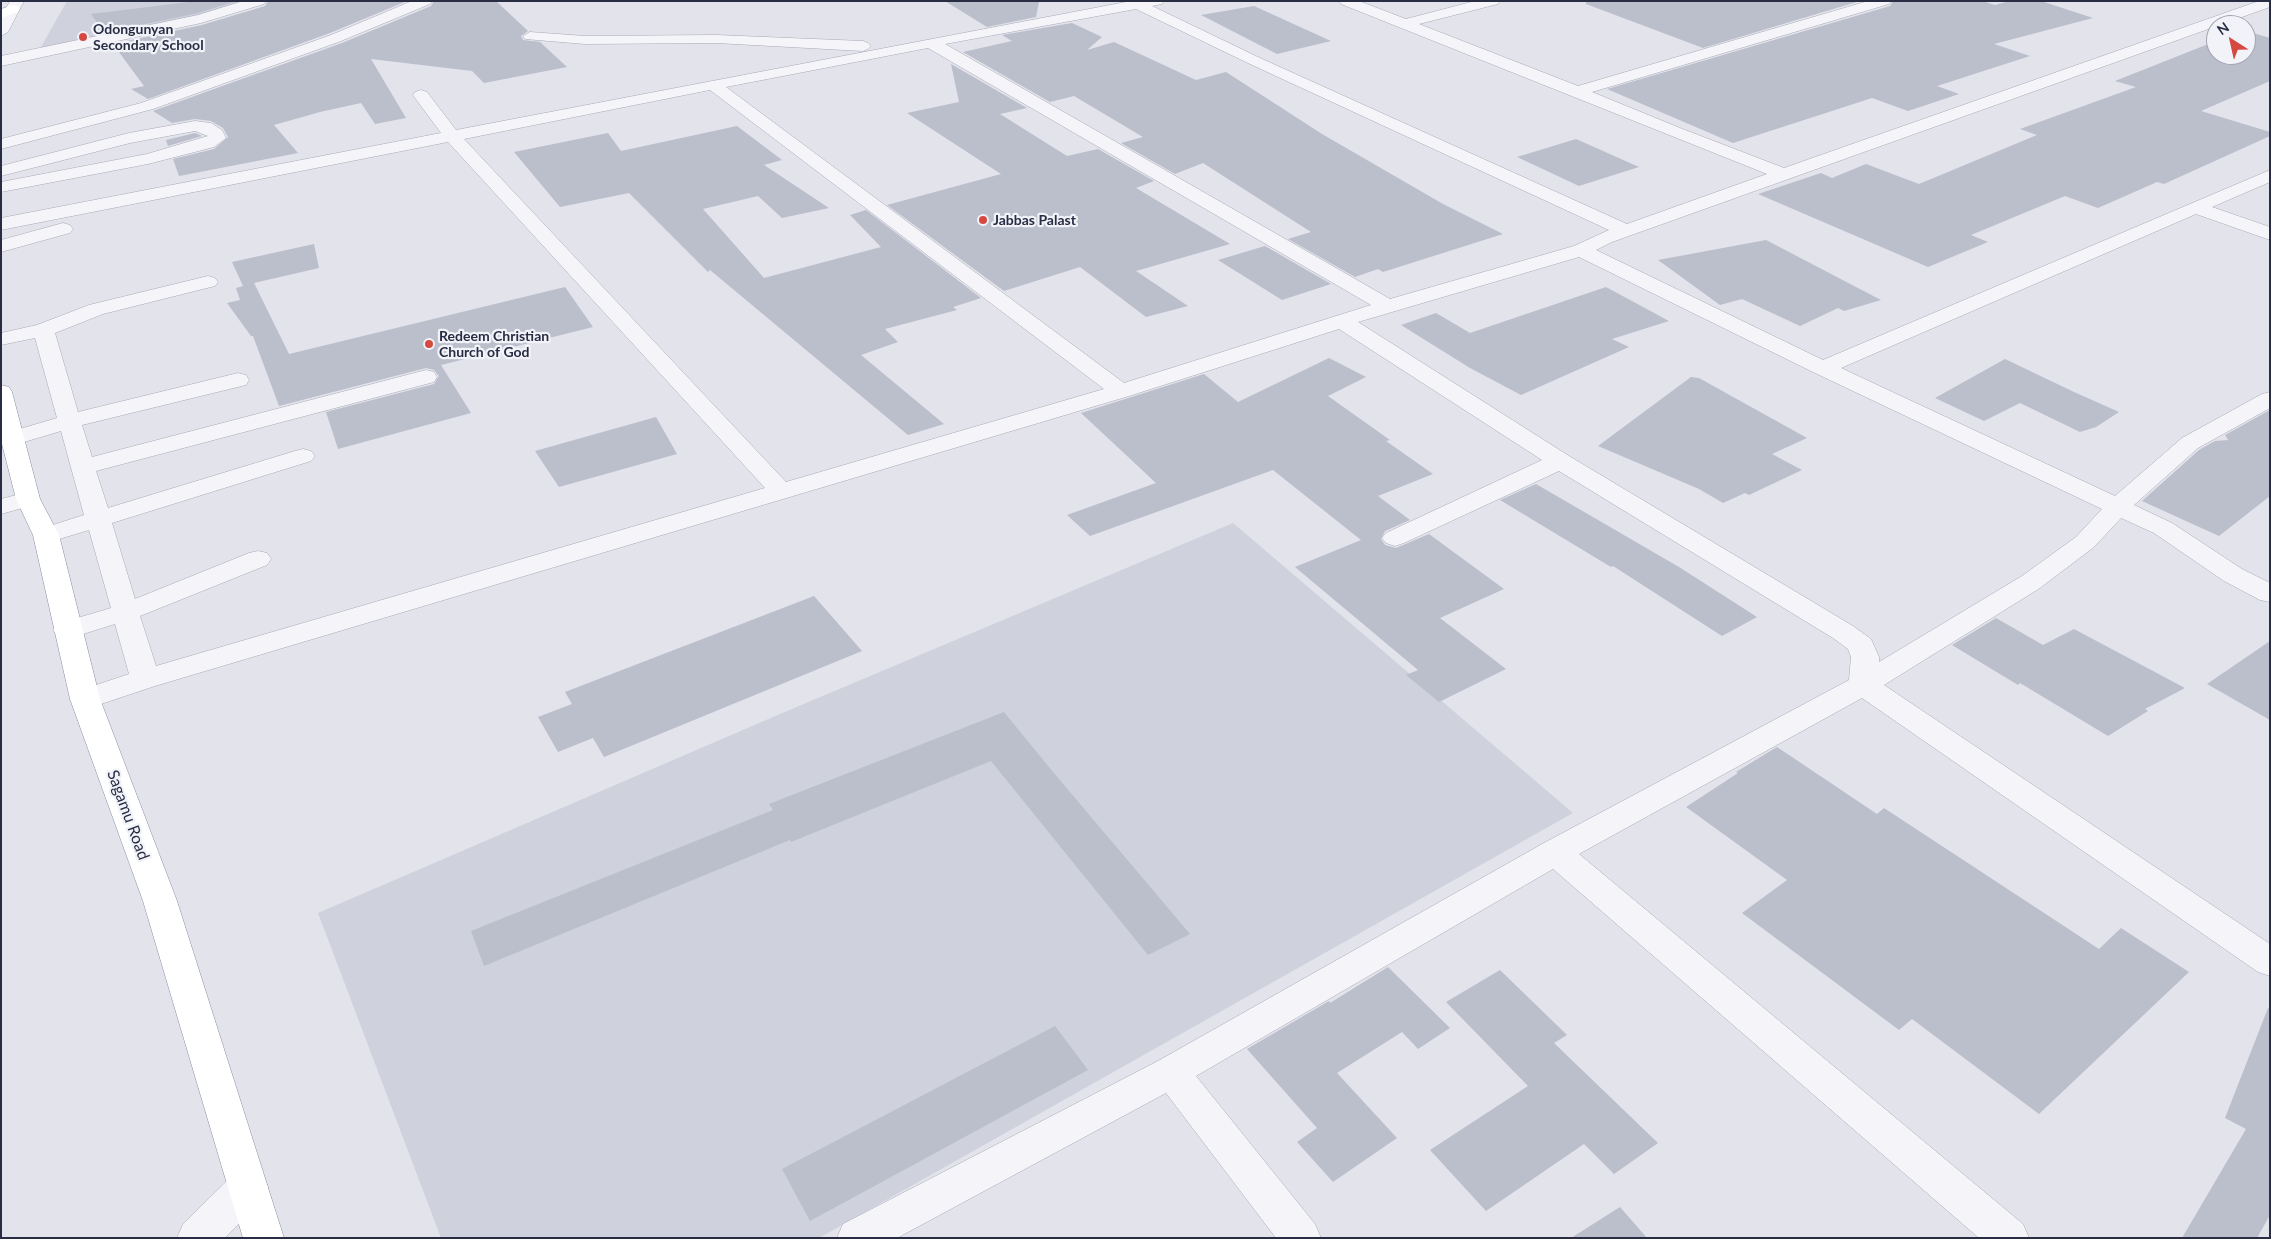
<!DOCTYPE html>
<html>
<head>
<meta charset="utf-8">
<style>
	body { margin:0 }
	#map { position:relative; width:2271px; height:1239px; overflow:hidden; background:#e2e3eb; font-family:Lato,sans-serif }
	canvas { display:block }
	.frame { position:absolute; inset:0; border:2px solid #292d44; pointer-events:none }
	.north { position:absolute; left:2206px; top:15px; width:50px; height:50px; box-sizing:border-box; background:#f1f3f8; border:1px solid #a1a4b0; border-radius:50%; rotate:325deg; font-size:14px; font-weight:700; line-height:20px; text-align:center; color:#292d44 }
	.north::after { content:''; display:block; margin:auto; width:18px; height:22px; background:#d64940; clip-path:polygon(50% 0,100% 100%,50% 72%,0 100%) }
</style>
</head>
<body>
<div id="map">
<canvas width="2271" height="1239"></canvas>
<div class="frame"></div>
<div class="north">N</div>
</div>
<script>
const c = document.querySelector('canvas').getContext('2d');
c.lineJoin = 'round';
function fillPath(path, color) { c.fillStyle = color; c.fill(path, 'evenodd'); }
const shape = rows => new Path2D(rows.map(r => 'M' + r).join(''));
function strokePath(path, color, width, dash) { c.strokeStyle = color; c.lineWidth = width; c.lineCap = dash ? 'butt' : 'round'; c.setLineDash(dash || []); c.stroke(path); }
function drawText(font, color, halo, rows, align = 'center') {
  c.font = font + ' Lato,sans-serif'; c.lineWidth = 4.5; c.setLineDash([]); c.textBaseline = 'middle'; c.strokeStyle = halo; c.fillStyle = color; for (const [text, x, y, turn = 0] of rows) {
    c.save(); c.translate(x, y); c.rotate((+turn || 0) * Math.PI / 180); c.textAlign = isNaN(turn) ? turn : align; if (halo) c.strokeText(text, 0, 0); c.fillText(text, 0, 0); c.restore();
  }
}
const built = shape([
	[67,1,248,1,201,19,37,54],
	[1233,523,1573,813,819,1238,441,1238,318,913,780,714]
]);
const building = shape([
	[197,1,236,1,198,13,104,33,91,14],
	[268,1,407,1,330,33,148,99,131,89,144,86,113,44,202,25,265,6],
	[434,1,496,1,528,31,521,36,523,40,540,42,567,67,484,83,472,71,371,59,406,118,375,124,361,103,320,112,274,125,298,153,179,176,173,159,214,149,228,137,223,128,211,121,195,119,172,123,153,111,342,43,431,6],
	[945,1,998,1,1039,2,1036,17,987,27],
	[1586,1,1860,1,1703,48,1586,4],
	[1893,1,1982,1,1995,5,2010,1,2041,1,2093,18,1994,44,2030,56,1937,86,1959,94,1908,111,1872,98,1733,143,1607,89,1890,6],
	[1254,6,1331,41,1277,54,1201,15],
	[1072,23,1102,37,1087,50,1114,42,1196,80,1226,72,1322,134,1443,204,1503,234,1383,272,1378,269,1355,277,1288,239,1311,232,1203,163,1175,174,1121,143,1143,137,1074,96,1050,102,963,52,1012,41,1002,35],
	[2246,31,2270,38,2270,81,2201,111,2270,132,2270,136,2164,184,2157,182,2098,208,2065,196,1971,235,1988,242,1928,267,1758,194,1821,173,1832,178,1866,164,1919,184,2037,135,2020,129,2136,87,2115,81,2216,41,2216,55,2246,55],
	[951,64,1027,108,1000,114,1067,156,1098,149,1154,181,1136,188,1230,244,1136,271,1188,306,1146,317,1080,267,1004,291,887,205,1001,174,907,113,959,102],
	[737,126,782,160,764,165,829,208,782,218,758,196,703,209,764,278,881,247,850,215,866,210,981,298,953,307,957,310,885,329,898,342,861,355,944,424,908,435,710,270,708,272,629,193,560,207,514,152,608,133,621,151],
	[195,133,202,136,168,146,166,140],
	[1576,139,1639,167,1579,186,1517,157],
	[1766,240,1881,300,1844,311,1838,308,1800,326,1742,299,1720,305,1658,260],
	[314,244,319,268,254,283,289,354,565,287,593,327,441,365,471,413,338,449,326,412,434,384,439,376,434,370,426,368,279,406,253,336,251,336,227,303,240,300,236,288,243,286,232,262],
	[1265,246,1331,284,1282,300,1218,260],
	[1606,287,1669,321,1612,339,1629,347,1521,395,1470,368,1401,325,1436,313,1470,333],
	[1329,358,1366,377,1328,396,1390,440,1386,441,1433,474,1378,496,1410,520,1385,531,1381,539,1385,545,1396,548,1429,534,1504,589,1440,618,1506,669,1439,702,1406,675,1418,670,1295,567,1361,540,1273,470,1090,536,1067,515,1156,483,1081,413,1204,374,1238,402],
	[2005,359,2074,392,2119,412,2096,427,2080,432,2020,403,1984,421,1935,398],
	[1691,377,1699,378,1807,438,1772,454,1802,470,1749,495,1745,493,1723,503,1699,489,1598,446],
	[2270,410,2270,496,2219,536,2142,501,2199,450,2215,441,2228,440,2225,435],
	[656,417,677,454,559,487,535,451],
	[1536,484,1679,567,1757,617,1722,636,1613,566,1611,567,1500,500],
	[814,596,862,651,604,757,593,738,558,752,538,717,572,704,565,692],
	[1996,618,2043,645,2074,629,2185,688,2145,709,2148,711,2108,736,2020,683,2018,685,1952,645],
	[2270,641,2270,720,2207,684],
	[1004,712,1053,772,1190,934,1148,955,991,761,791,842,790,840,484,966,471,931,773,810,769,804],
	[1777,747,1877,814,1884,808,2099,949,2121,928,2189,972,2039,1114,1912,1019,1899,1030,1742,913,1787,880,1686,807,1738,773,1736,772],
	[1388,967,1450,1028,1418,1049,1402,1032,1337,1073,1397,1138,1333,1182,1297,1142,1317,1128,1247,1049,1329,1001,1330,1003],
	[1500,970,1567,1035,1554,1043,1658,1143,1614,1174,1584,1144,1486,1211,1430,1150,1528,1086,1446,1002],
	[2268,1008,2270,1009,2270,1215,2257,1238,2182,1238,2246,1129,2225,1118],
	[1055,1026,1088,1070,810,1221,782,1169],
	[1620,1207,1647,1238,1571,1238]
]);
const minor = shape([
	[10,1,24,1,8,32,1,36,1,17,10,1],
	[243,1,266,1,264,4,201,23,1,66,1,56,198,15,243,1],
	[412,1,432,1,430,4,341,41,153,109,1,149,1,139,141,103,331,35,412,1],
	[1131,1,1164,1,1162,4,1152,6,1260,58,1627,224,1767,174,1341,4,1339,1,1359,1,1406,19,1475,1,1500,1,1498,4,1419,24,1578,86,1868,1,1891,1,1889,4,1592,92,1680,128,1784,168,2259,1,2270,1,2270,7,1612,242,1596,250,1823,360,2270,170,2270,182,2212,207,2270,227,2270,240,2196,214,1841,368,2115,496,2182,438,2262,394,2270,392,2270,408,2198,448,2134,505,2172,523,2242,569,2270,583,2270,602,2260,600,2224,581,2154,533,2121,518,2094,547,2040,588,1884,685,2270,944,2270,976,2258,972,1862,698,1579,854,2023,1224,2029,1238,1979,1238,1553,869,1196,1076,1315,1224,1321,1238,1276,1238,1166,1093,897,1238,837,1238,843,1224,1158,1061,1544,843,1849,680,1851,657,1848,649,1833,638,1559,471,1404,543,1395,546,1386,543,1382,538,1386,533,1542,460,1339,329,1129,396,155,686,95,706,85,709,75,706,70,699,75,692,129,674,115,624,67,639,57,636,53,630,57,624,111,608,89,530,46,543,37,540,33,535,37,530,84,515,61,431,14,445,6,443,2,438,6,433,57,418,35,338,1,345,1,333,37,325,89,305,208,276,215,278,218,282,215,286,103,314,55,333,78,412,238,373,246,375,249,380,246,385,82,425,92,457,426,370,434,372,437,377,434,382,96,471,108,508,295,451,303,449,311,451,315,456,311,461,112,523,135,599,249,553,258,551,267,553,271,559,267,565,140,616,156,666,765,488,448,142,1,230,1,218,441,133,413,95,415,92,421,90,427,92,456,130,1131,1],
	[1136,9,1250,64,1609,230,1574,246,1390,299,945,44,1136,9],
	[928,48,1371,305,1124,383,726,87,928,48],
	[710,90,1104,389,786,482,464,139,710,90],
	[1579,257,1815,373,2102,509,2076,537,2022,576,1879,662,1879,657,1871,639,1853,626,1569,456,1358,322,1579,257],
	[530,32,585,36,716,35,863,41,868,43,871,46,868,49,863,51,716,43,585,44,525,39,523,36,530,32],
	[195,121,211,123,222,130,226,138,214,147,148,164,1,192,1,182,147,154,208,136,195,131,130,143,1,176,1,166,129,133,195,121],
	[63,223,70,225,73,229,70,233,1,252,1,240,63,223],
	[28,492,37,494,40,499,37,504,1,514,1,499,28,492],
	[248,1169,262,1174,268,1187,262,1200,225,1238,177,1238,183,1224,234,1174,248,1169]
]);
const highway = shape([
	[13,5,18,6,20,9,18,12,1,18,1,9,13,5],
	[1,385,9,387,12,392,40,499,59,535,100,699,177,901,284,1238,243,1238,143,901,70,699,33,535,16,499,1,440,1,385]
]);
const markers = [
	[83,37,5,"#d64940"],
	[983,220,5,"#d64940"],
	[429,344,5,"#d64940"]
];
const farPoinames = [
	["Odongunyan",93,29],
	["Secondary School",93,45],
	["Jabbas Palast",993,220],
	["Redeem Christian",439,336],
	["Church of God",439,352]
];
const streetNames = [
	["Sagamu Road",128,815,70]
];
fillPath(built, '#cfd2dd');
fillPath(building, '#bbbecb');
strokePath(minor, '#a7a9b6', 1);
strokePath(highway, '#888da2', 1);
fillPath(minor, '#f5f5f9');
fillPath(highway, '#fff');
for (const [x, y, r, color] of markers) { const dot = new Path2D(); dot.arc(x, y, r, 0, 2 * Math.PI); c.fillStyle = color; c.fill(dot); strokePath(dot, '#f1f3f8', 2); }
drawText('bold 14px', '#292d44', '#f1f3f8', farPoinames, 'left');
drawText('16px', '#292d44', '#f1f3f8', streetNames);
</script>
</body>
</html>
